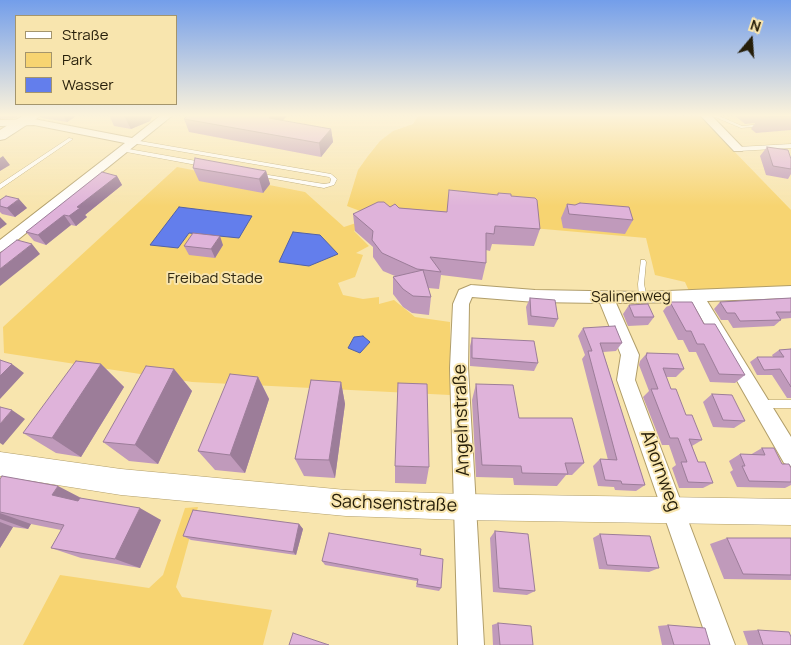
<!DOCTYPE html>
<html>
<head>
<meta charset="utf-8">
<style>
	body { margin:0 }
	#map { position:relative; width:791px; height:645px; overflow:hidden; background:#f8e5ae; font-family:Manrope,sans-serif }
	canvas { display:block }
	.legend { position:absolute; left:15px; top:15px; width:162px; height:90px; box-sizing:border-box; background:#f8e5ae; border:1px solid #a4956c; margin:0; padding:6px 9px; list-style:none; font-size:15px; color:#261e09 }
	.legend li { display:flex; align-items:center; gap:10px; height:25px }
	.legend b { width:25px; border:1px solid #a4956c }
	.north { position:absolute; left:726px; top:15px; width:50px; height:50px; -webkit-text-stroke:4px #f8e5ae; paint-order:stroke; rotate:18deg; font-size:14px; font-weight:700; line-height:20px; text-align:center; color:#261e09 }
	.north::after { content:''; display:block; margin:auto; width:18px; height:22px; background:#261e09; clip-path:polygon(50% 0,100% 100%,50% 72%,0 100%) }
</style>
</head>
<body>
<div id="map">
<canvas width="791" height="645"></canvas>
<ul class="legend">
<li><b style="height:6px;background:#fff"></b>Straße</li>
<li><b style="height:14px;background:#f7d471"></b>Park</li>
<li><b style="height:14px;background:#637eec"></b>Wasser</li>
</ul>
<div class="north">N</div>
</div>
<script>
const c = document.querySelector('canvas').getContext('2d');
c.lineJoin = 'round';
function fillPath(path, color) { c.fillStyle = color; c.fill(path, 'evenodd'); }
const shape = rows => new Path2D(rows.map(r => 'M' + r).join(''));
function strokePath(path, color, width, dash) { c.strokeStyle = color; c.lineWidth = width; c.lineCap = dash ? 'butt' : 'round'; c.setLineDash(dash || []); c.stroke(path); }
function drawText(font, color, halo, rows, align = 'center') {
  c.font = font + ' Manrope,sans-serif'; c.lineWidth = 4; c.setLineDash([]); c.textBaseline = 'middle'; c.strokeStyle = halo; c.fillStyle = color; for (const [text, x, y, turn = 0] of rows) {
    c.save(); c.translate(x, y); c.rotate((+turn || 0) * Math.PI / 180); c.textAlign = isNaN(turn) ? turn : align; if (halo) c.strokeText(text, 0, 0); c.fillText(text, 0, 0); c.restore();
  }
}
const green = shape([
	[418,115,700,116,791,210,791,286,689,291,685,282,655,275,646,238,441,220,360,211,347,206,358,170,368,156,380,141,393,131,413,124],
	[177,167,305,192,344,227,356,223,362,227,354,231,369,246,356,253,363,255,355,277,338,283,343,295,363,299,379,297,379,304,394,300,415,317,450,322,450,395,192,382,4,353,3,327],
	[198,507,176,587,182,597,272,610,263,645,23,645,60,575,149,588,163,575,185,508]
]);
const water = shape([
	[179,207,252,216,239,238,189,233,178,248,150,245,179,207],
	[293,232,320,235,338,254,309,266,279,262,293,232],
	[363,336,370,342,360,353,348,348,354,337,363,336]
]);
const service = shape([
	[710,115,717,115,742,126,763,124,765,125,763,126,741,128,710,115],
	[69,138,73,139,0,189,0,184,69,138],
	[134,140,331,174,337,179,334,185,324,188,258,176,255,174,256,173,324,184,330,183,331,179,329,177,132,143,132,141,134,140],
	[791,144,791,148,738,151,735,149,738,147,791,144],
	[123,148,202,162,205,164,202,166,121,151,121,149,123,148],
	[641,260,645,260,646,262,644,284,647,298,643,301,639,298,638,284,641,260],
	[761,400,791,400,791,408,761,408,758,407,757,404,758,401,761,400]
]);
const minor = shape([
	[161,115,173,115,5,250,0,252,0,240,125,143,34,125,0,126,0,120,34,119,132,138,161,115],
	[700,115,711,115,742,147,744,149,742,151,734,151,700,115],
	[471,285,535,290,643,292,791,286,791,298,707,301,791,437,791,466,784,463,692,302,616,303,639,355,635,380,735,645,709,645,617,380,621,355,600,303,535,302,472,297,469,304,468,368,484,645,458,645,450,368,453,304,459,290,471,285]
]);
const tertiary = shape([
	[0,452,121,469,346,490,464,494,791,499,791,525,464,520,346,516,121,495,0,476,0,452]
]);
const secondary = shape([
	[24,115,42,115,5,139,0,140,0,130,24,115]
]);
const wall = shape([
	[0,115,20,115,16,118,0,119],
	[40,115,78,115,67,122,42,118],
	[109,115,153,115,150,121,131,129,114,126],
	[734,115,791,115,791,130,756,133,751,129,755,123,745,124],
	[184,119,283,121,331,129,333,142,321,157,189,132],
	[767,147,791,159,791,174,788,179,766,175,760,156],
	[193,168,266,171,270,184,263,193,199,181],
	[117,176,122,185,85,215,87,217,76,226,71,225,46,245,34,241,26,232],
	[511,196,540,229,534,246,492,244,490,251,486,250,486,263,482,280,441,275,439,289,428,288,431,297,429,315,412,313,403,307,393,294,393,277,395,276,383,271,373,257,373,247,355,231,353,214,390,207,447,212],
	[0,200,27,208,15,217,2,214,0,212],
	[567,204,633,220,625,234,563,228,561,218],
	[223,245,215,258,189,255,184,246],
	[530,298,558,319,554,327,528,325,526,307],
	[791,298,791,318,781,319,781,320,774,326,733,328,728,320,721,320,714,309,720,302],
	[670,302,704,324,745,375,735,383,710,382,696,352,689,352,683,340,678,340,663,311],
	[629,305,654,317,648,325,628,326,623,314],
	[583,328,622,343,616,351,603,352,645,485,636,491,615,490,614,487,598,486,593,466,600,459,608,460,582,359,585,355,578,336],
	[472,338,538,363,534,371,470,366,470,346],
	[791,349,791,398,787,398,772,375,757,375,750,362,757,357,773,357,772,355,779,350],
	[647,353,684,369,676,377,666,377,671,389,686,415,702,440,692,446,698,462,713,483,703,488,679,488,672,468,676,465,669,445,662,445,643,397,649,391,639,365,640,361],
	[101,364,124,387,81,457,56,453,23,433],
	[174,369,192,391,158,464,129,461,103,442],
	[258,377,269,399,245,473,215,470,198,451],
	[341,382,345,404,335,478,304,476,295,459],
	[476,384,519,418,584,463,572,475,566,475,557,486,514,485,513,478,476,477,472,400],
	[712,394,745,421,734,428,713,427,703,402],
	[762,448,782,464,791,468,791,485,785,488,737,487,730,472,733,470,729,461,740,454,750,455],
	[395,466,429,467,426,484,395,483],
	[0,479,82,499,161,520,140,568,81,558,51,548,61,530,31,524,28,529,13,527,0,548],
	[299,524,303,529,296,555,191,540,183,536],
	[495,531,535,591,527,595,493,592,490,538],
	[600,534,659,568,649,572,599,569,593,538],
	[727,538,791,538,791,580,724,579,710,544],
	[420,555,441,588,439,591,416,587,417,581,325,565,322,561],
	[498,623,533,645,493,645,492,625],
	[668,625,710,645,662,645,658,626],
	[758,630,791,645,748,645,743,631]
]);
const shadedWall = shape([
	[63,115,78,115,67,122],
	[126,115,153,115,150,121,131,129,124,116],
	[272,115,288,115,272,132,269,118],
	[331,129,333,142,321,157,319,143],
	[3,156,10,165,0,171,0,158],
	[266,171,270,184,263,193,259,179],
	[117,176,122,185,85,215,87,217,76,226,69,216,77,207],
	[19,199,27,208,15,217,7,208],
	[64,215,71,225,46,245,38,235],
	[0,217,7,224,0,229],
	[220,236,223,245,215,258,211,249],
	[32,244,40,254,0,286,0,269],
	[12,364,24,373,0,399,0,376],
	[101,364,124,387,81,457,52,438],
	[174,369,192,391,158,464,135,445],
	[258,377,269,399,245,473,230,455],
	[341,382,345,404,335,478,329,460],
	[12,410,25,419,3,445,0,443,0,424],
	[58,486,85,500,80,508,52,495],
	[140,508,161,520,140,568,115,559],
	[0,513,31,524,28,529,0,519],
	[0,522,13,527,0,548],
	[299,524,303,529,296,555,293,552]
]);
const building = shape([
	[188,115,272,115,269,118,331,129,319,143,184,119,188,115],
	[764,115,791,115,791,116,766,117,764,115],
	[767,147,788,150,791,159,791,169,773,166,767,147],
	[195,158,266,171,259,179,193,168,195,158],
	[102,172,117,176,77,207,80,208,69,216,64,215,38,235,26,232,102,172],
	[449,190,498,195,498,193,511,194,511,196,535,198,537,200,540,229,495,226,494,234,486,233,486,263,430,257,441,272,417,269,382,253,372,240,373,231,353,214,378,202,384,202,390,207,395,204,399,208,447,212,449,190],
	[6,196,19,199,7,208,0,206,0,200,6,196],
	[580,203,629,207,633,220,569,214,567,204,575,205,580,203],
	[193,233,220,236,211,249,184,246,193,233],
	[17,240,32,244,0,269,0,253,17,240],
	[423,270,431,297,413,296,403,289,393,277,423,270],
	[530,298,555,300,558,319,531,316,530,298],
	[791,298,791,312,776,312,781,320,740,321,735,313,727,313,720,302,791,298],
	[670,302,692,302,704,324,715,324,745,375,719,374,704,344,697,344,691,331,686,331,670,302],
	[648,304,654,317,634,317,629,305,648,304],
	[615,326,622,343,600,343,645,485,622,484,621,481,605,480,600,459,617,460,588,351,592,351,583,328,615,326],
	[472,338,534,341,538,363,472,358,472,338],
	[791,349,791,387,780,369,764,370,757,357,784,357,779,350,791,349],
	[647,353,678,354,684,369,663,368,671,389,676,389,686,415,692,415,702,440,689,439,698,462,705,462,713,483,688,482,681,462,687,462,678,438,670,438,651,389,658,389,646,357,647,353],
	[0,360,12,364,0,376,0,360],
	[76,361,101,364,52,438,23,433,76,361],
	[146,366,174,369,135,445,103,442,146,366],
	[230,374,258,377,230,455,198,451,230,374],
	[311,380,341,382,329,460,295,459,311,380],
	[398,383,427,384,429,467,395,466,398,383],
	[476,384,513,385,519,418,572,418,584,463,565,463,568,474,522,473,521,466,482,465,476,384],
	[712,394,732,395,745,421,723,420,712,394],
	[0,407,12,410,0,424,0,407],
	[762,448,774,448,782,464,789,464,791,468,791,482,749,481,742,466,745,466,740,454,765,455,762,448],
	[2,476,58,486,52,495,78,501,80,498,140,508,115,559,51,548,64,525,0,512,0,479,2,476],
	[193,510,299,524,293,552,183,536,193,510],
	[495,531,528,534,535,591,499,588,495,531],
	[329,533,421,549,420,555,443,559,441,588,417,584,418,579,322,561,329,533],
	[600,534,650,536,659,568,607,565,600,534],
	[727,538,791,538,791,575,743,574,727,538],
	[498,623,531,626,533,645,500,645,498,623],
	[668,625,705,628,710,645,674,645,668,625],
	[758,630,789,632,791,637,791,645,763,645,758,630],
	[293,633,329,645,289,645,293,633]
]);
const parkNames = [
	["Freibad Stade",215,279]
];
const streetNames = [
	["Salinenweg",631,297,-1]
];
const nearStreetnames = [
	["Angelnstraße",462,420,-92],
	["Ahornweg",660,471,70],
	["Sachsenstraße",394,504,2]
];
fillPath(green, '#f7d471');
fillPath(water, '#637eec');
strokePath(water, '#5161a8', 1);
strokePath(service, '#b19e6a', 1);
strokePath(minor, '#b19e6a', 2);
strokePath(tertiary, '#b19e6a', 1);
strokePath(secondary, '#b19e6a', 2);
fillPath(service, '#fff');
fillPath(minor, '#fff');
fillPath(tertiary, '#fff');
fillPath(secondary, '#fff');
fillPath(wall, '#c09abb');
fillPath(shadedWall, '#9c7d99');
fillPath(building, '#dfb3da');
strokePath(building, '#9c7d99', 1);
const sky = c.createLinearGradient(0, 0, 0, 206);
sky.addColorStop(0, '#739eea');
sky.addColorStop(0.56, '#fcf3db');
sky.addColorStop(1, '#fcf3db00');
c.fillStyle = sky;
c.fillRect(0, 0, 791, 206);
drawText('15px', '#312912', '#f8e5ae', parkNames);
drawText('15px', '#261e09', '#f8e5ae', streetNames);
drawText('18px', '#261e09', '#f8e5ae', nearStreetnames);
</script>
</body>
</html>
